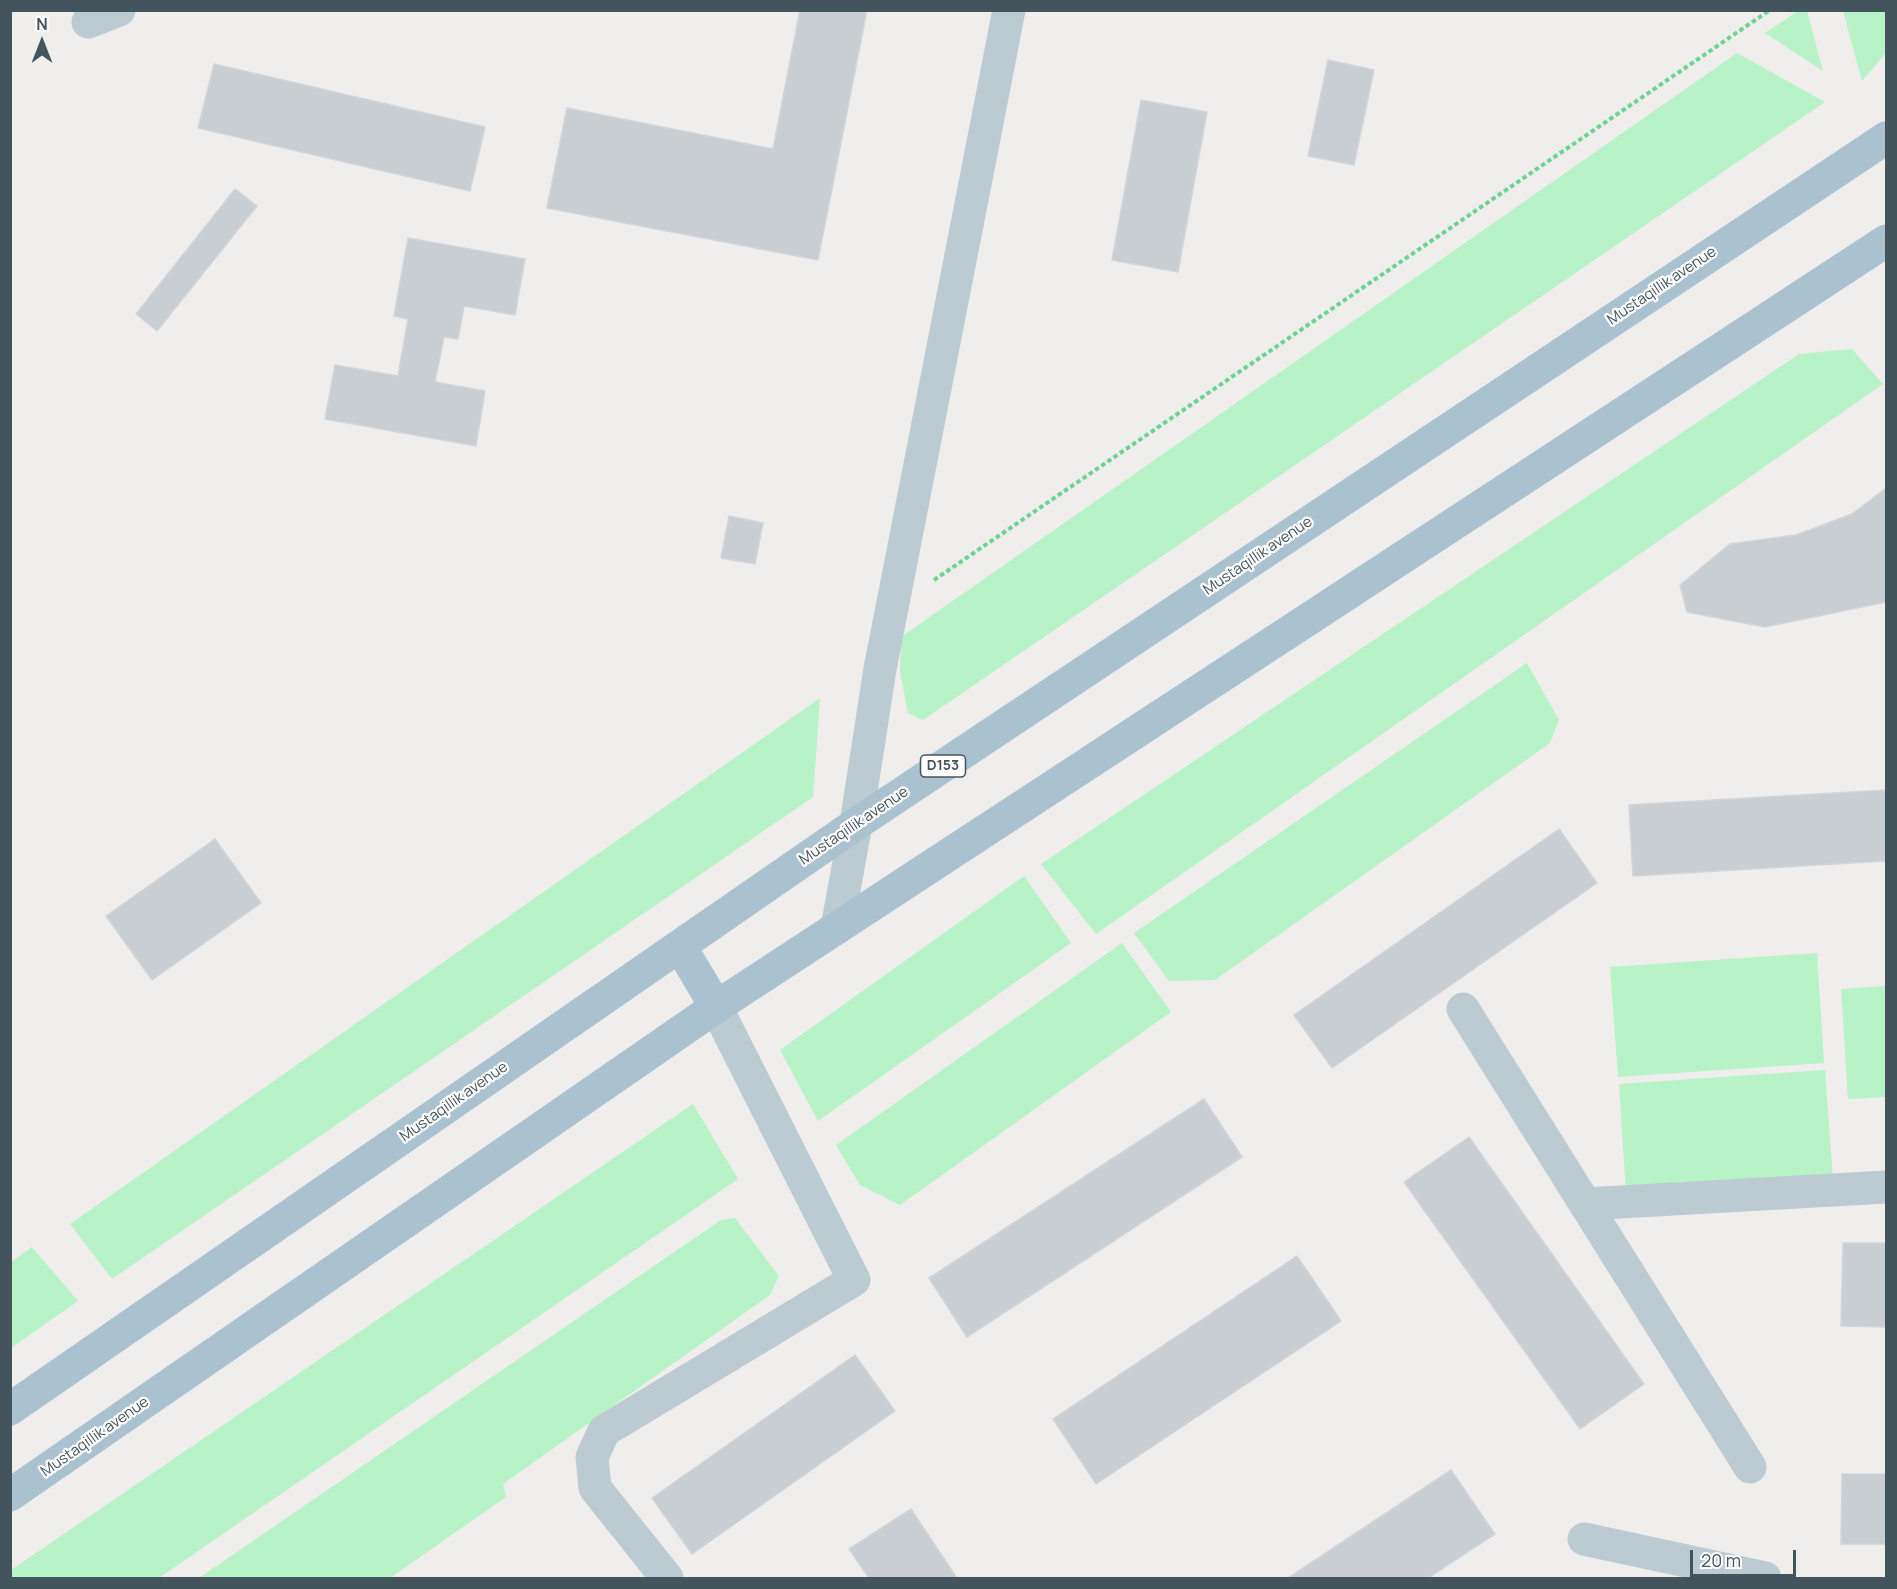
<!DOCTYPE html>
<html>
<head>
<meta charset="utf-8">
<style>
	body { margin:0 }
	#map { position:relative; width:1897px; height:1589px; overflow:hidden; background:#f0eded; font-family:Manrope,sans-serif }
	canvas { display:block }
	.frame { position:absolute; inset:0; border:12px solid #44545c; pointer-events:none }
	.north { position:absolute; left:12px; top:12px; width:60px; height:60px; -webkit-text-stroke:4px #fff; paint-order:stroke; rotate:0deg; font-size:16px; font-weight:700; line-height:24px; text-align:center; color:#44545c }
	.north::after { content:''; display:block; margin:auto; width:21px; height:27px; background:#44545c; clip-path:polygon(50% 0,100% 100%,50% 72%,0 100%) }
	.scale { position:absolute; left:1690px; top:1550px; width:106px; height:27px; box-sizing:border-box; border:3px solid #44545c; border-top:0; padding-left:8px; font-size:18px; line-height:21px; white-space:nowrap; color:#44545c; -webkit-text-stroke:4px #fff; paint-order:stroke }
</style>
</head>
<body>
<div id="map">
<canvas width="1897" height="1589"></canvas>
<div class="frame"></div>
<div class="north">N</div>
<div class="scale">20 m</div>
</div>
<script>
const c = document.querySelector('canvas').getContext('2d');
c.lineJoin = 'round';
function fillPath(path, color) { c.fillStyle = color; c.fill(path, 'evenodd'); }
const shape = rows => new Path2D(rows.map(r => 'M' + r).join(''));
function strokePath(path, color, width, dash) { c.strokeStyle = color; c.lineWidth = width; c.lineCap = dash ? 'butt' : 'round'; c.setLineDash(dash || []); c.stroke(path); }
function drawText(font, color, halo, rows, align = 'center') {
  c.font = font + ' Manrope,sans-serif'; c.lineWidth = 4.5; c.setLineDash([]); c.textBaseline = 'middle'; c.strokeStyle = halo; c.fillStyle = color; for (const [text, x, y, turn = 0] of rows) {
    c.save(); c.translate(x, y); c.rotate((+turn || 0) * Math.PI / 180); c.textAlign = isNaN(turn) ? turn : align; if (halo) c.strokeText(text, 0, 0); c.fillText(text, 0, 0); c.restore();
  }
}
const green = shape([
	[1798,11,1807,11,1823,71,1765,33],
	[1843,11,1886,11,1886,53,1862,81],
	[1737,53,1825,102,923,720,908,713,900,672,901,637],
	[1852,349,1883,384,1096,934,1041,864,1799,354],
	[1527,663,1559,720,1550,743,1215,980,1169,981,1134,933],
	[820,698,813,797,112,1279,70,1224],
	[1024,876,1071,943,818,1121,780,1050],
	[1122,943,1171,1012,900,1205,860,1185,836,1145],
	[1817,953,1824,1063,1618,1077,1610,967],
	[1886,986,1886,1097,1848,1099,1841,989],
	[1825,1070,1833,1179,1626,1193,1619,1084],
	[693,1104,738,1179,159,1578,11,1578,11,1570],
	[735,1218,779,1276,770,1295,503,1484,506,1497,390,1578,199,1578,721,1220],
	[32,1247,78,1301,11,1348,11,1262]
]);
const building = shape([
	[800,10,867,10,818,260,547,208,567,108,773,149,800,10],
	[1328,60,1374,70,1354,165,1308,156,1328,60],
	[214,64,485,127,470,191,198,128,214,64],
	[1141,100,1207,112,1178,272,1112,260,1141,100],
	[235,189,257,206,157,331,136,314,235,189],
	[408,238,525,259,515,315,464,306,458,339,444,337,435,382,485,391,476,446,325,419,335,365,398,376,408,319,394,316,408,238],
	[1886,488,1886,602,1765,627,1687,612,1680,585,1730,544,1796,535,1852,514,1886,488],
	[729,516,763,523,755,564,721,558,729,516],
	[1886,790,1886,861,1633,876,1629,805,1886,790],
	[1559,829,1597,883,1332,1068,1294,1015,1559,829],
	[215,839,261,903,152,980,106,916,215,839],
	[1204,1099,1242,1157,967,1337,929,1278,1204,1099],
	[1469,1137,1644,1384,1580,1429,1404,1182,1469,1137],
	[1843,1243,1886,1243,1886,1327,1841,1326,1843,1243],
	[1297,1256,1341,1321,1096,1484,1053,1419,1297,1256],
	[855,1355,895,1411,692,1554,652,1498,855,1355],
	[1451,1470,1495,1534,1428,1578,1288,1578,1451,1470],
	[1842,1474,1886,1474,1886,1544,1841,1544,1842,1474],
	[911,1509,957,1578,869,1578,849,1549,911,1509]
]);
const path = shape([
	[934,580,1770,10]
]);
const minor = shape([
	[88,22,119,10],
	[837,928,856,824,880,669,1009,10],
	[1463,1009,1750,1467],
	[1585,1204,1886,1187],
	[1584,1539,1765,1578],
	[667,1578,595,1488,592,1457,604,1431,854,1280,716,1007]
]);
const major = shape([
	[680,946,716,1007],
	[10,1409,856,824,1886,138],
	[10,1495,716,1007,1886,241]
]);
const shields = [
	[943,766,45]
];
const shieldNames = [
	["D153",943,766]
];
const streetNames = [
	["Mustaqillik avenue",1662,286,-34],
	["Mustaqillik avenue",1258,556,-34],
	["Mustaqillik avenue",854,826,-34],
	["Mustaqillik avenue",454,1102,-35],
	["Mustaqillik avenue",95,1437,-35]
];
fillPath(green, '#b7f3c6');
fillPath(building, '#c9ced3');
strokePath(building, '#d1d5da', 1.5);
strokePath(path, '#6cd492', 4, [4.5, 3]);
strokePath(minor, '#bccbd1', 33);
strokePath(major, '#aac2cf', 33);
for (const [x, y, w] of shields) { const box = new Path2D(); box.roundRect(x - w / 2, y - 11, w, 22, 4.5); c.fillStyle = '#fff'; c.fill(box); strokePath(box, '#44545c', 1.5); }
drawText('bold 14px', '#44545c', null, shieldNames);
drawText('15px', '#44545c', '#fff', streetNames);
</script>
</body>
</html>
